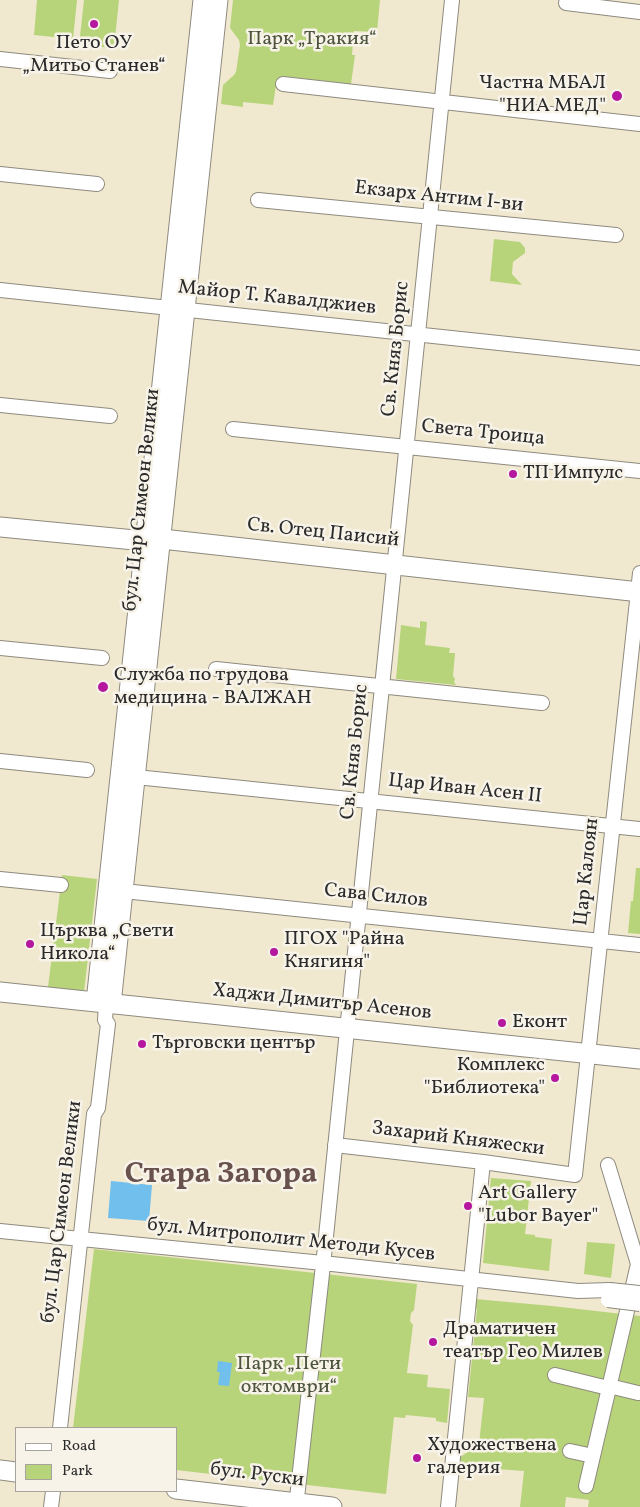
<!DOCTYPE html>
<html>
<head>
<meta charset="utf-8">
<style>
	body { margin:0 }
	#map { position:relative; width:640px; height:1507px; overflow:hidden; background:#f1e8d0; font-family:Vollkorn,serif }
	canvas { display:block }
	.legend { position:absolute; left:15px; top:1427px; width:162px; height:65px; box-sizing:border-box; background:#f7f3e8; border:1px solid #a5a39c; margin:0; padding:6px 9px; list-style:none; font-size:15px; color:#2b2b2b }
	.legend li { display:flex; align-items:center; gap:10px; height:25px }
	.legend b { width:25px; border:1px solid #a5a39c }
</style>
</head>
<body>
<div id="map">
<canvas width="640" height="1507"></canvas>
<ul class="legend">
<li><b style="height:6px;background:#fff"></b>Road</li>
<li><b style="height:14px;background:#b7d47a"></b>Park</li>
</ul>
</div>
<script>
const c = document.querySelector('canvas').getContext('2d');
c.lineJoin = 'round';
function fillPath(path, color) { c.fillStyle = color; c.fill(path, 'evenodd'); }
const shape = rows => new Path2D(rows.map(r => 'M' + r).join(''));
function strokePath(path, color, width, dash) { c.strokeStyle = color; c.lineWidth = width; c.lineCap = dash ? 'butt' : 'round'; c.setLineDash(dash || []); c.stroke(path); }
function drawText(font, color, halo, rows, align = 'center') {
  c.font = font + ' Vollkorn,serif'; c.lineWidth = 5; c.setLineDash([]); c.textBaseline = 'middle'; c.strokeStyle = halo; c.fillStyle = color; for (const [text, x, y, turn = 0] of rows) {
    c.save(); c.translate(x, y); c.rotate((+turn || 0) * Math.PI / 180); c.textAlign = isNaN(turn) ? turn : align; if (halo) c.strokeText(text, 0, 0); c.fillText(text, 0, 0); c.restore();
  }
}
const green = shape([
	[37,0,77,0,73,39,34,35],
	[84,0,119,0,114,48,79,45],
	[233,0,380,0,377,32,354,31,352,55,355,55,351,84,281,76,280,85,276,85,273,105,243,102,243,107,221,104,223,85,234,75,236,72,240,45,239,40,230,28],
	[494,239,520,242,525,248,525,253,513,262,512,274,522,285,490,281],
	[420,621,427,622,425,645,450,648,449,653,455,653,453,676,455,679,454,682,456,685,396,679,401,625,420,628],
	[636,868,640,868,640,934,628,933,631,901,633,901],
	[62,875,97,879,84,992,48,987],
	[491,1178,531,1181,525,1234,535,1235,535,1237,552,1239,549,1271,483,1263],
	[587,1242,615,1244,611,1278,584,1274],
	[94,1249,417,1284,414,1310,411,1313,410,1321,413,1325,407,1373,428,1375,427,1387,450,1389,447,1423,436,1421,436,1418,406,1415,405,1418,394,1417,386,1494,176,1470,176,1428,73,1428],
	[475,1299,552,1306,640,1316,640,1507,588,1507,589,1500,566,1497,565,1507,520,1507,524,1471,456,1466,456,1460,479,1444,484,1398,468,1397,477,1309,474,1307]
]);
const water = shape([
	[111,1181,152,1185,149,1221,108,1218],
	[218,1361,232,1363,229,1386,218,1385,220,1372,217,1372]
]);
const street = shape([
	[566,3,640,12],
	[0,59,110,71],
	[283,84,640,124],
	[0,174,97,184],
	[258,200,616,235],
	[0,290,640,358],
	[0,405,110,416],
	[233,429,640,471],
	[0,648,102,658],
	[216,669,542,703],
	[0,761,87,770],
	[136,777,640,829],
	[0,879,61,885],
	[114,890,640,945],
	[335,1145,483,1162,575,1175,640,573],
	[0,1231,323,1263,578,1291,610,1290],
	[555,1375,608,1388],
	[609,1386,638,1393],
	[60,1428,94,1114,98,1108,108,1024,105,1020,106,1003],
	[570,1451,593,1456],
	[586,1486,638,1264,608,1165],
	[51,1507,53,1491],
	[296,1507,324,1256,452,0],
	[448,1507,483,1162]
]);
const secondary = shape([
	[0,527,145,541,162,539,640,592],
	[0,992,640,1059],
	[96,1002,203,0],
	[111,1004,218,0],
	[0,1470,16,1472],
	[176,1489,332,1507]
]);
const streetBridge = shape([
	[610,1290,640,1293],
	[608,1300,640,1304]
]);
const markers = [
	[94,24,5,"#b5179e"],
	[617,96,6,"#b5179e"],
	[513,474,5,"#b5179e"],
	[103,687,6,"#b5179e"],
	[30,944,5,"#b5179e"],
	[274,952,5,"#b5179e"],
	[502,1023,5,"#b5179e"],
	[142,1044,5,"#b5179e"],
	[555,1078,5,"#b5179e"],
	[468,1206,5,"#b5179e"],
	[433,1342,5,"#b5179e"],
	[417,1458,5,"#b5179e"]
];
const parkNames = [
	["Парк „Тракия“",312,40],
	["Парк „Пети",289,1365],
	["октомври“",289,1388]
];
const poiNames = [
	["Пето ОУ",94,44,"center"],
	["„Митьо Станев“",94,67,"center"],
	["Частна МБАЛ",606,84,"right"],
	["\"НИА МЕД\"",606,107,"right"],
	["ТП Импулс",523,474],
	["Служба по трудова",114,676],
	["медицина - ВАЛЖАН",114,699],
	["Църква „Свети",40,932],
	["Никола“",40,955],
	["ПГОХ \"Райна",284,940],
	["Княгиня\"",284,963],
	["Еконт",512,1023],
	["Търговски център",152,1044],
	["Комплекс",545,1066,"right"],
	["\"Библиотека\"",545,1089,"right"],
	["Art Gallery",478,1194],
	["\"Lubor Bayer\"",478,1217],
	["Драматичен",443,1330],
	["театър Гео Милев",443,1353],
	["Художествена",427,1446],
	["галерия",427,1469]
];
const streetNames = [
	["Екзарх Антим I-ви",439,198,6],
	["Майор Т. Кавалджиев",277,299,6],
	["Св. Княз Борис",397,349,-84],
	["Света Троица",483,434,6],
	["бул. Цар Симеон Велики",143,500,-84],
	["Св. Отец Паисий",323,534,6],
	["Св. Княз Борис",356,752,-84],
	["Цар Иван Асен II",465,790,6],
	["Цар Калоян",588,872,-84],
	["Сава Силов",376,897,6],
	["Хаджи Димитър Асенов",322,1003,6],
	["Захарий Княжески",458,1140,7],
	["бул. Цар Симеон Велики",63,1212,-83],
	["бул. Митрополит Методи Кусев",291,1241,6],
	["бул. Руски",257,1476,7]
];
const townNames = [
	["Стара Загора",221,1176]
];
fillPath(green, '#b7d47a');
fillPath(water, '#71bfec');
strokePath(street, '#8e8a7e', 16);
strokePath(secondary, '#8e8a7e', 21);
strokePath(street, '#fff', 14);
strokePath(secondary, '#fff', 19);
strokePath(streetBridge, '#8e8a7e', 16, []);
strokePath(streetBridge, '#fff', 14);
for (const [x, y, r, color] of markers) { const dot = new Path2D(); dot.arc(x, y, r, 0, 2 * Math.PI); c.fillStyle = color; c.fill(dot); strokePath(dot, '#f7f3e8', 2); }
drawText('20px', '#4e553f', '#f7f3e8', parkNames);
drawText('20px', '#2b2b2b', '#f7f3e8', poiNames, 'left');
drawText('20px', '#2b2b2b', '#f7f3e8', streetNames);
drawText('bold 30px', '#69514e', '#f7f3e8', townNames);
</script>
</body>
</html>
